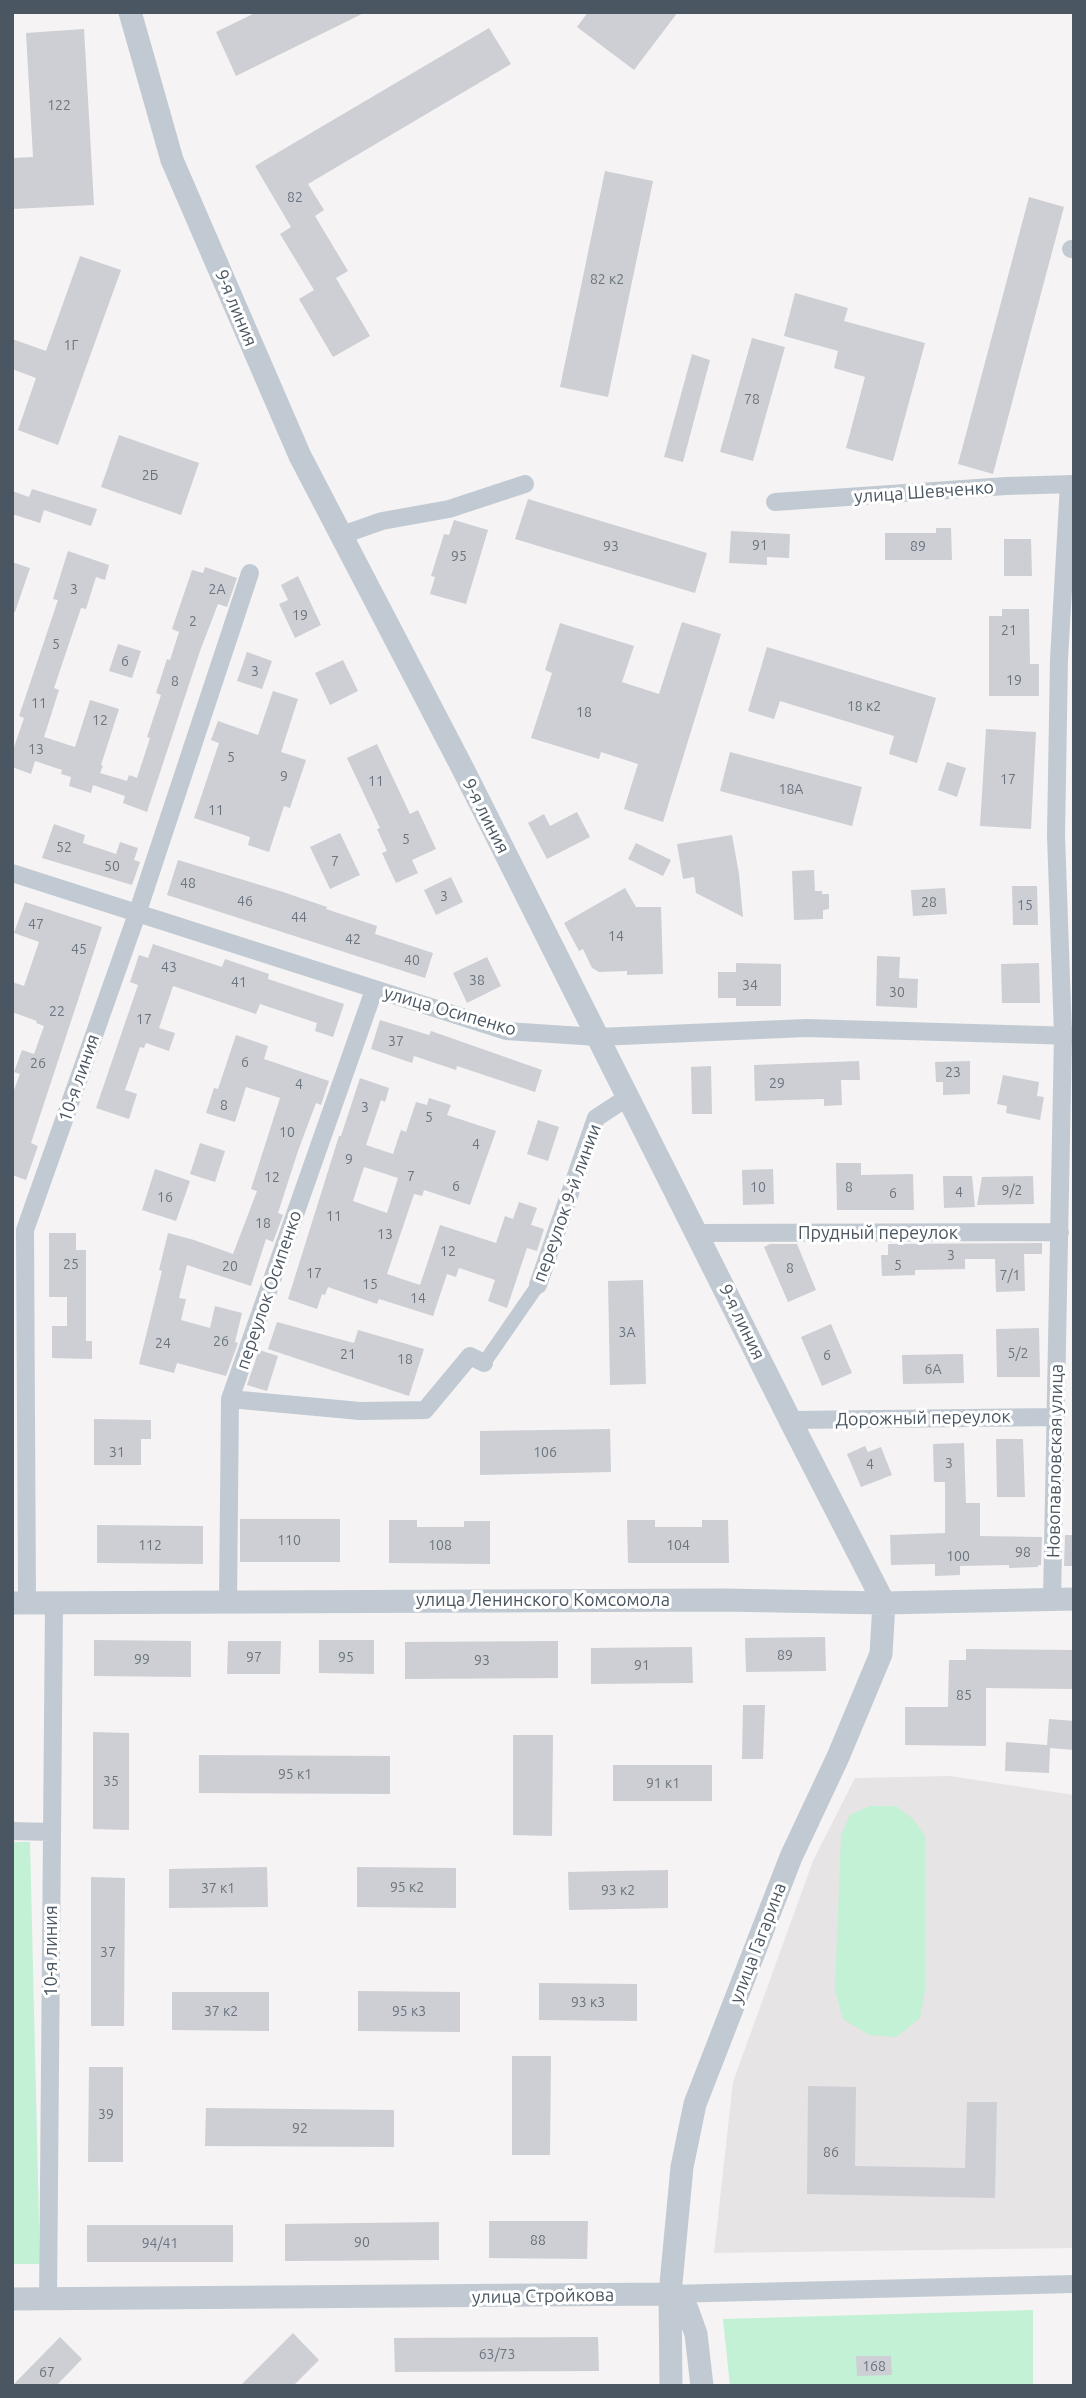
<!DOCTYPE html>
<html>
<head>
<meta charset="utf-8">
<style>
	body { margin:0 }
	#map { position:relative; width:1086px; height:2398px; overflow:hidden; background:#f5f3f3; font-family:Ubuntu,sans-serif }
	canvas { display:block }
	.frame { position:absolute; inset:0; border:14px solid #4a5661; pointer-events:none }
</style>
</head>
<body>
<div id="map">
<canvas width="1086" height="2398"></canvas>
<div class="frame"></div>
</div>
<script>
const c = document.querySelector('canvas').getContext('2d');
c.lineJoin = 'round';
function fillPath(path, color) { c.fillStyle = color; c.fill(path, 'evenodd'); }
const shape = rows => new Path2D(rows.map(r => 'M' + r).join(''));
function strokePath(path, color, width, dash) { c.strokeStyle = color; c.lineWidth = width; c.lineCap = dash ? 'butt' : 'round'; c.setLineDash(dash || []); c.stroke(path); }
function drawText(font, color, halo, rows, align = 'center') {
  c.font = font + ' Ubuntu,sans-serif'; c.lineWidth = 6; c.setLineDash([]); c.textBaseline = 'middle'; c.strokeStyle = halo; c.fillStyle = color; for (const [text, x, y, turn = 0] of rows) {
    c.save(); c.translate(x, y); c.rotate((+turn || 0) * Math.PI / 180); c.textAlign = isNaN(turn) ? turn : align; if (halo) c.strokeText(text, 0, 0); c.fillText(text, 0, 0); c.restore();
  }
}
const education = shape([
	[950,1776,1074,1795,1074,2248,714,2253,733,2082,813,1861,855,1778]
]);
const green = shape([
	[870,1806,896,1806,914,1820,925,1836,925,1991,920,2018,896,2037,869,2035,843,2019,835,1990,841,1835,850,1815],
	[12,1842,30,1842,40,2264,12,2264],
	[1033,2310,1033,2386,730,2386,723,2319]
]);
const building = shape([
	[257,12,366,12,236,76,216,32],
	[588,12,678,12,634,70,577,27],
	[489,28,511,64,308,184,324,210,315,216,348,271,336,278,370,336,333,357,299,299,314,290,280,234,291,227,255,166],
	[84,29,94,205,12,209,12,158,33,157,26,33],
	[605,171,653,181,608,397,560,387],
	[1029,197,1064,207,993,474,958,464],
	[80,256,121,270,58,445,18,430,36,378,12,369,12,339,46,351],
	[795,293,848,308,844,321,925,343,893,461,846,448,865,377,834,368,838,351,784,336],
	[752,338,785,347,753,461,720,452],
	[692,354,710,360,683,462,664,457],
	[119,435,199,463,181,515,101,487],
	[32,489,97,509,91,526,44,510,40,523,12,514,12,491,29,497],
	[528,499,707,553,695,593,515,539],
	[454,520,488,530,466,604,430,594,435,577,431,576,444,534,449,535],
	[936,528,951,528,952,560,885,560,885,533,936,533],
	[731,531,790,534,789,558,767,557,767,565,729,563],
	[1004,539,1031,539,1032,576,1004,576],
	[68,551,109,565,105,580,96,577,86,609,81,608,54,688,59,690,44,737,75,747,90,700,119,709,101,765,103,766,100,773,127,781,129,775,137,778,150,738,147,737,161,695,156,693,167,659,170,660,179,632,172,629,192,570,203,573,205,567,237,578,227,607,218,604,200,651,147,812,123,803,125,796,93,785,91,793,69,786,71,777,61,774,62,770,35,761,31,774,12,767,12,753,24,718,19,716,58,600,53,599],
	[12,562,30,568,15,612,12,612],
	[298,576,321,625,295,638,279,604,288,600,281,585],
	[1002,609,1029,609,1030,664,1039,664,1039,696,989,696,989,616,1002,616],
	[682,622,721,634,663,822,624,809,638,764,601,752,599,759,531,738,552,673,545,670,560,623,634,646,622,682,659,694],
	[118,644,141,651,132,678,109,671],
	[767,647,936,698,917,763,889,754,894,736,780,701,774,719,748,711],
	[247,652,272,661,262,689,237,681],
	[343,660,358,691,330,705,315,673],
	[273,691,298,699,281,752,306,760,290,808,284,806,269,852,248,845,250,837,194,818,219,743,211,740,218,721,258,735],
	[986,729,1036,732,1031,829,980,826],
	[377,744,410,814,418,810,436,849,412,860,418,873,396,883,382,853,387,851,377,829,380,828,347,758],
	[730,752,862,787,852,826,720,791],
	[947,762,966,768,957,797,938,790],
	[577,812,590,837,547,859,528,823,544,814,550,826],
	[54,824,85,835,83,843,116,854,120,842,138,848,134,860,140,862,132,885,42,858],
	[340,833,360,875,330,889,310,847],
	[732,835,739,874,743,917,696,893,694,877,683,879,677,844],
	[636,843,671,860,663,876,628,859],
	[178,860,283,892,327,907,326,909,377,926,375,934,433,953,425,978,167,895],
	[814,870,815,891,822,891,822,894,829,894,829,909,823,910,823,919,794,920,792,871],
	[451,877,463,902,436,915,424,890],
	[1012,886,1037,886,1038,925,1013,925],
	[625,888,636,907,661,907,663,974,627,975,627,971,599,972,592,968,583,949,579,951,564,923],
	[945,888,947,914,913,916,911,890],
	[25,902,102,927,31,1143,38,1146,26,1180,12,1175,12,1095,20,1074,14,1072,22,1050,34,1054,44,1026,36,1023,37,1021,12,1012,12,982,24,986,39,942,14,933],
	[153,944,222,967,225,959,269,974,268,979,344,1004,333,1037,315,1031,317,1023,260,1004,256,1014,173,986,159,1028,175,1033,169,1051,146,1043,144,1048,140,1047,125,1090,137,1094,129,1119,96,1108,138,985,130,982,139,955,148,958],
	[877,956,900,957,899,978,918,979,917,1008,876,1006],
	[487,957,501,986,467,1003,453,973],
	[736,963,781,964,781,1006,736,1006,736,998,718,998,718,972,736,972],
	[1039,963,1040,1003,1002,1003,1001,964],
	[380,1020,429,1035,431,1031,542,1070,535,1092,457,1066,456,1070,414,1056,412,1063,371,1049],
	[236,1035,268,1046,264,1059,329,1081,321,1105,316,1103,298,1151,278,1213,283,1215,273,1242,266,1239,251,1286,187,1265,179,1298,186,1299,181,1320,210,1328,215,1306,242,1313,235,1342,238,1343,226,1376,177,1363,174,1373,139,1364,162,1271,159,1270,168,1233,194,1240,233,1254,257,1191,251,1189,280,1098,246,1087,235,1122,206,1113,214,1088,218,1089],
	[859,1061,860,1080,841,1080,842,1105,824,1106,824,1099,755,1101,754,1065],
	[970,1061,970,1094,943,1095,943,1082,936,1082,935,1062],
	[711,1066,712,1114,692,1114,691,1067],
	[1003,1075,1039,1082,1037,1096,1044,1097,1040,1120,1006,1113,1007,1106,997,1104],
	[360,1078,389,1088,385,1102,381,1100,366,1145,393,1154,401,1130,406,1132,416,1102,427,1105,429,1098,451,1105,447,1115,496,1131,470,1205,424,1190,422,1196,414,1194,387,1274,420,1285,440,1225,496,1243,505,1216,513,1219,519,1202,537,1208,531,1225,544,1229,537,1251,527,1248,507,1308,488,1301,495,1280,459,1268,456,1277,447,1274,433,1316,379,1299,377,1304,328,1287,325,1295,322,1294,317,1309,288,1299,339,1136,341,1136],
	[364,1167,398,1178,387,1213,353,1201],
	[538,1120,559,1127,548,1161,527,1154],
	[200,1143,225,1151,215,1182,190,1174],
	[836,1163,861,1163,861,1175,913,1174,914,1210,837,1210],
	[155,1169,190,1181,176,1221,142,1210],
	[773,1169,774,1204,743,1205,742,1170],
	[943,1176,972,1176,975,1207,944,1208],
	[1033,1176,1034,1204,977,1205,982,1177],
	[49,1233,76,1233,76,1250,86,1250,86,1341,92,1341,92,1359,52,1358,52,1326,67,1326,67,1297,49,1297],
	[1042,1243,1042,1254,1024,1254,1025,1291,996,1292,995,1259,965,1259,965,1269,915,1270,915,1275,882,1276,881,1255,888,1255,888,1244],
	[770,1244,797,1244,816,1290,788,1302,764,1247],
	[643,1280,646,1384,610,1385,608,1281],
	[277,1322,354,1343,358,1330,424,1349,409,1396,268,1349],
	[831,1324,852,1373,822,1386,801,1337],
	[1039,1328,1040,1377,997,1377,996,1329],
	[259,1350,278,1356,267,1391,247,1385],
	[963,1354,964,1383,903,1384,902,1355],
	[94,1419,151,1420,151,1439,141,1439,141,1465,94,1465],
	[610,1429,611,1472,480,1475,480,1431],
	[996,1439,1023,1439,1025,1497,997,1497],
	[964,1443,966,1503,980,1503,980,1536,1042,1537,1041,1565,1038,1565,1038,1567,1009,1568,1009,1565,960,1566,960,1575,935,1576,935,1564,891,1565,890,1535,945,1533,945,1482,934,1482,933,1444],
	[865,1446,868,1452,881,1447,892,1475,861,1487,847,1454],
	[240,1519,340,1519,340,1562,240,1562],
	[389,1520,417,1520,417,1527,464,1527,464,1521,490,1521,490,1564,389,1563],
	[627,1520,655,1520,655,1527,702,1527,702,1520,728,1520,729,1563,628,1563],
	[97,1525,203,1526,203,1564,97,1563],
	[1065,1535,1074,1535,1074,1566,1064,1566],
	[825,1637,826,1671,746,1672,745,1638],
	[94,1640,191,1641,191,1677,94,1676],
	[319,1640,374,1640,374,1674,319,1673],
	[228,1641,281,1641,280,1674,227,1674],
	[558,1641,558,1678,405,1679,405,1642],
	[692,1647,693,1683,591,1684,591,1648],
	[966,1649,1074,1650,1074,1689,986,1688,986,1746,905,1745,905,1707,948,1707,949,1660,966,1660],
	[743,1705,765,1705,763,1759,742,1759],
	[1049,1719,1074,1721,1074,1750,1050,1748,1049,1773,1005,1771,1006,1742,1047,1745],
	[93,1732,129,1733,129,1830,93,1829],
	[513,1735,553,1735,552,1836,513,1835],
	[199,1755,390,1756,390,1794,199,1793],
	[613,1765,712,1765,712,1801,613,1801],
	[267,1867,268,1907,169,1908,169,1869],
	[357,1867,456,1868,456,1908,357,1907],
	[668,1870,668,1908,569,1910,568,1872],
	[91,1877,125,1878,124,2026,91,2026],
	[539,1983,637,1984,637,2021,539,2020],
	[358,1991,460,1992,460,2032,358,2031],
	[172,1992,269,1992,269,2031,172,2030],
	[512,2056,551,2056,550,2155,512,2155],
	[89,2067,123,2067,123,2162,88,2162],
	[808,2086,856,2087,855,2166,965,2168,967,2102,997,2102,995,2198,807,2194],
	[206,2108,394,2110,394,2147,205,2146],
	[489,2221,588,2221,587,2259,489,2258],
	[439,2222,439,2260,285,2261,285,2224],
	[87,2225,233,2225,233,2262,87,2262],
	[293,2333,319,2360,293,2386,240,2386],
	[60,2337,82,2359,56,2386,12,2386],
	[598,2337,599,2371,395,2372,394,2338],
	[856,2356,891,2356,892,2375,857,2376]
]);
const pedestrian = shape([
	[484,1363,538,1285]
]);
const minor = shape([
	[1071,249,1074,249],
	[775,502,1006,486,1074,484],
	[342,535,382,521,449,509,525,484],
	[12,873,506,1031,598,1037,806,1028,1074,1036],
	[697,1233,1060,1232],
	[538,1285,596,1118,628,1097],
	[230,1399,360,1411,425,1410,470,1356,484,1363],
	[790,1420,1056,1417],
	[1052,1599,1063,1035,1056,835,1059,659,1069,484],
	[228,1601,230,1399,374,990],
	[27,1603,25,1230,137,914,250,573],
	[12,1831,52,1832],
	[670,2294,1074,2284],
	[48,2300,54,1603]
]);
const tertiary = shape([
	[130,12,172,160,300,456,463,769,790,1420,884,1603,881,1654,838,1757,791,1857,695,2104,682,2167,670,2294,671,2386],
	[12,1603,723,1600,884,1603,1074,1599],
	[670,2294,687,2309,696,2334,702,2386],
	[12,2299,670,2294]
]);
const numberNames = [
	["122",59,105],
	["82",295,197],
	["82 к2",607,279],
	["1Г",71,345],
	["78",752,399],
	["2Б",150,475],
	["91",760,545],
	["93",611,546],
	["89",918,546],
	["95",459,556],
	["3",74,589],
	["2А",217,589],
	["19",300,615],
	["2",193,621],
	["21",1009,630],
	["5",56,644],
	["6",125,661],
	["3",255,671],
	["19",1014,680],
	["8",175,681],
	["11",39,703],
	["18 к2",864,706],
	["18",584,712],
	["12",100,720],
	["13",36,749],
	["5",231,757],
	["9",284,776],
	["17",1008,779],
	["11",376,781],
	["18А",791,789],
	["11",216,810],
	["5",406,839],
	["52",64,847],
	["7",335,861],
	["50",112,866],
	["48",188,883],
	["3",444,896],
	["46",245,901],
	["28",929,902],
	["15",1025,905],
	["44",299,917],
	["47",36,924],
	["14",616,936],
	["42",353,939],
	["45",79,949],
	["40",412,960],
	["43",169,967],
	["38",477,980],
	["41",239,982],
	["34",750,985],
	["30",897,992],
	["22",57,1011],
	["17",144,1019],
	["37",396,1041],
	["6",245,1062],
	["26",38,1063],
	["23",953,1072],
	["29",777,1083],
	["4",299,1084],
	["8",224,1105],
	["3",365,1107],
	["5",429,1117],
	["10",287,1132],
	["4",476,1144],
	["9",349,1159],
	["7",411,1176],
	["12",272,1177],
	["6",456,1186],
	["10",758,1187],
	["8",849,1187],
	["9/2",1012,1190],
	["4",959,1192],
	["6",893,1193],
	["16",165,1197],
	["11",334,1216],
	["18",263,1223],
	["13",385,1234],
	["12",448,1251],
	["3",951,1255],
	["25",71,1264],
	["5",898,1265],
	["20",230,1266],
	["8",790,1268],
	["17",314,1273],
	["7/1",1010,1275],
	["15",370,1284],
	["14",418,1298],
	["3А",627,1332],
	["26",221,1341],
	["24",163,1343],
	["5/2",1018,1353],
	["21",348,1354],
	["6",827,1355],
	["18",405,1359],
	["6А",933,1369],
	["31",117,1452],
	["106",545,1452],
	["3",949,1463],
	["4",870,1464],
	["110",289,1540],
	["112",150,1545],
	["108",440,1545],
	["104",678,1545],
	["98",1023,1552],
	["100",958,1556],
	["89",785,1655],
	["97",254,1657],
	["95",346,1657],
	["99",142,1659],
	["93",482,1660],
	["91",642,1665],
	["85",964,1695],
	["95 к1",295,1774],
	["35",111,1781],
	["91 к1",663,1783],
	["95 к2",407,1887],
	["37 к1",218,1888],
	["93 к2",618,1890],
	["37",108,1952],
	["93 к3",588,2002],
	["37 к2",221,2011],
	["95 к3",409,2011],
	["39",106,2114],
	["92",300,2128],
	["86",831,2152],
	["88",538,2240],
	["90",362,2242],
	["94/41",160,2243],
	["63/73",497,2354],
	["168",874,2366],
	["67",47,2372]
];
const streetNames = [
	["9-я линия",236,308,67],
	["улица Шевченко",924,492,-4],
	["9-я линия",486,816,63],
	["улица Осипенко",450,1011,16],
	["10-я линия",79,1078,-71],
	["переулок 9-й линии",567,1203,-70],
	["Прудный переулок",878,1233],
	["переулок Осипенко",269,1290,-71],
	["9-я линия",742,1322,64],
	["Дорожный переулок",923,1418,-1],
	["Новопавловская улица",1055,1461,-89],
	["улица Ленинского Комсомола",543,1600],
	["улица Гагарина",758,1943,-69],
	["10-я линия",51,1951,-90],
	["улица Стройкова",543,2296,-1]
];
fillPath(education, '#e6e4e5');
fillPath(green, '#c3f1d5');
fillPath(building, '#cdcfd5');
strokePath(pedestrian, '#c1cad2', 14);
strokePath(minor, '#c1cad2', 18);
strokePath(tertiary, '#c1cad2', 23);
drawText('14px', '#6b747e', null, numberNames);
drawText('18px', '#4a5661', '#fff', streetNames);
</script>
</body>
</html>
